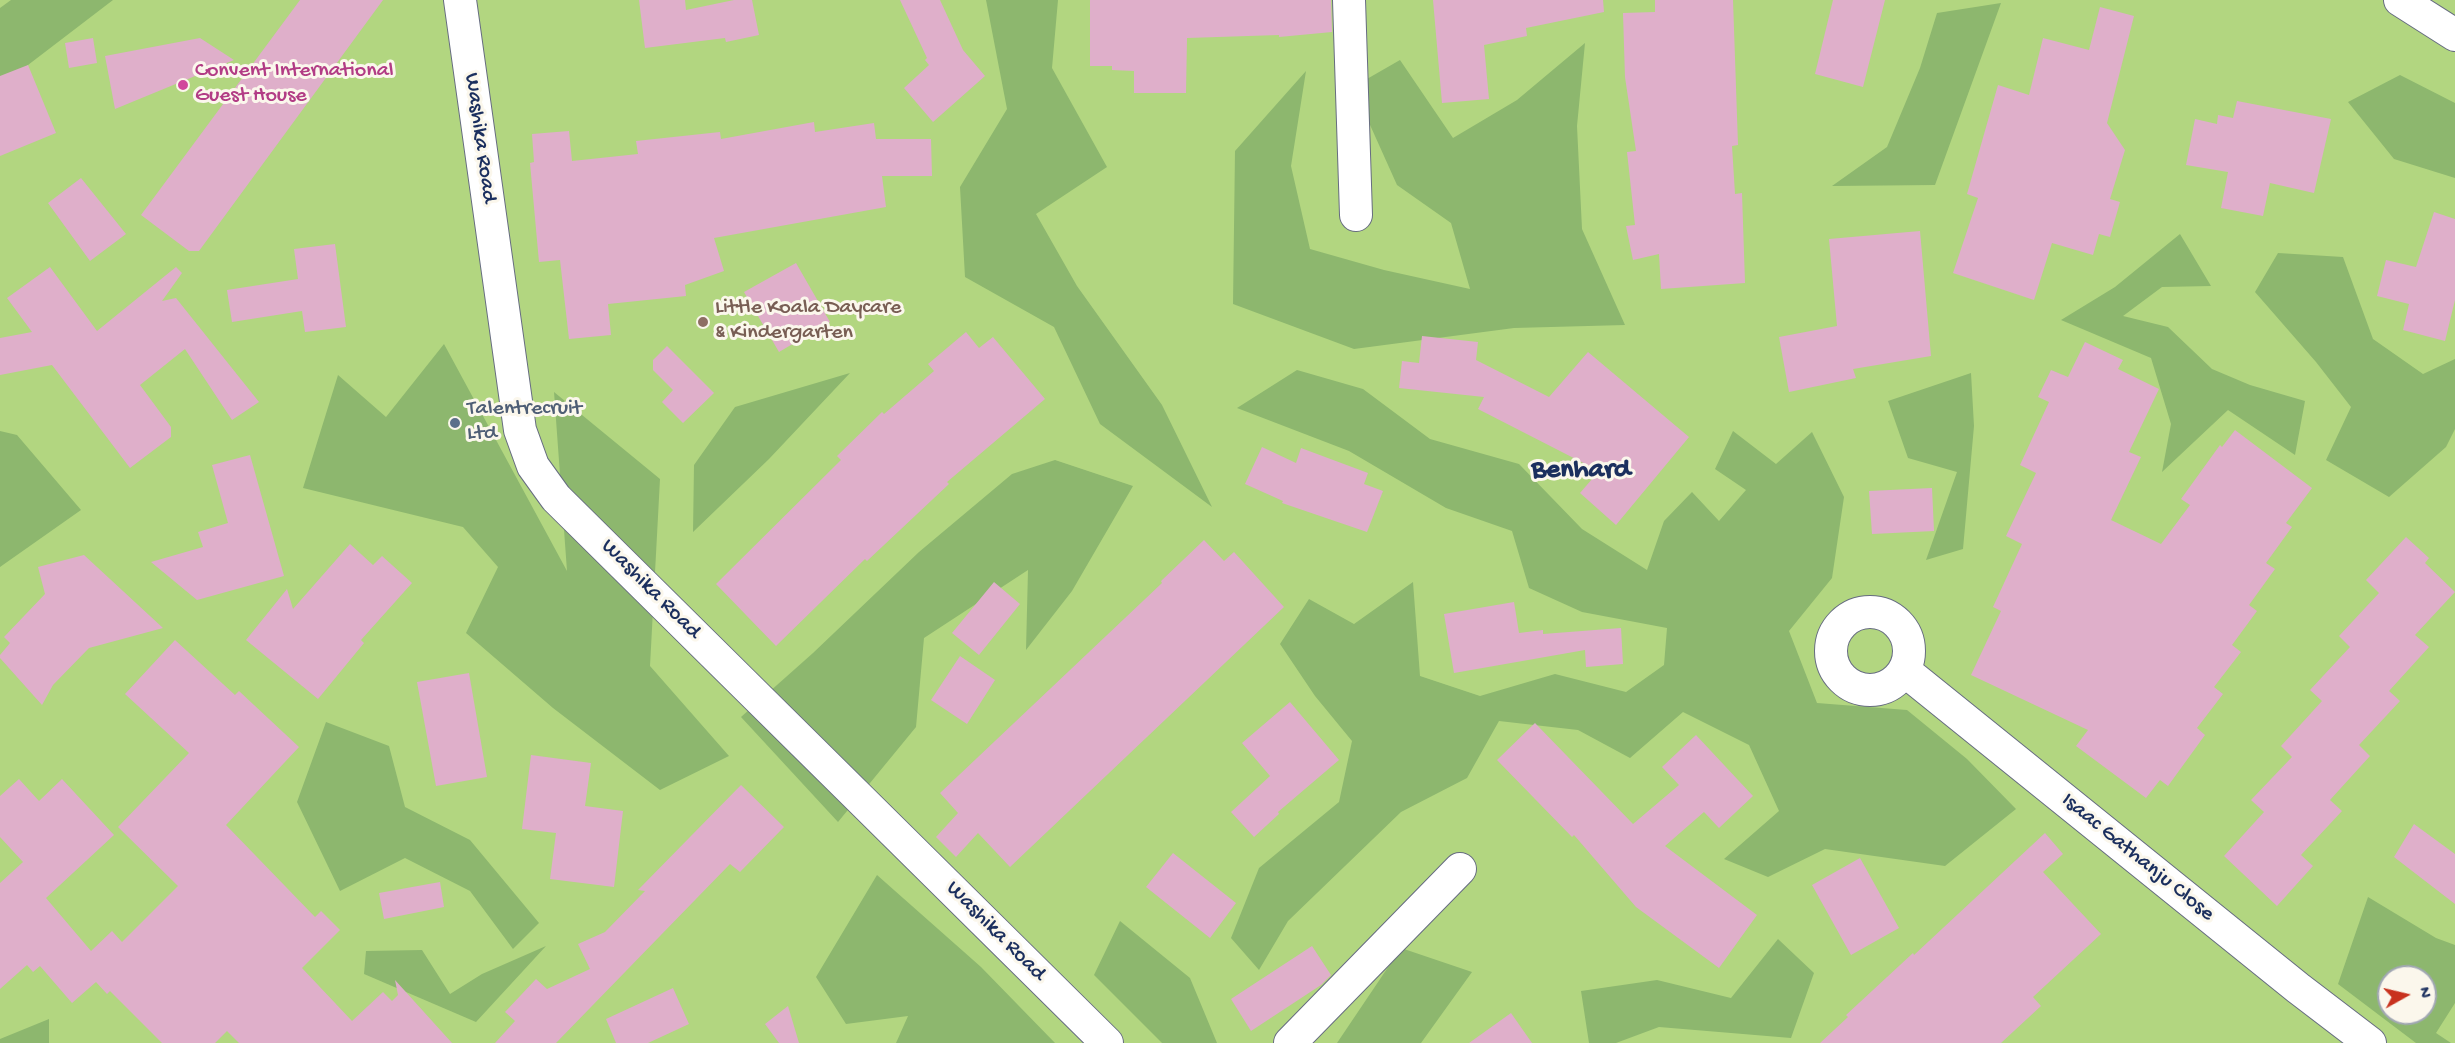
<!DOCTYPE html>
<html>
<head>
<meta charset="utf-8">
<style>
	body { margin:0 }
	#map { position:relative; width:2455px; height:1043px; overflow:hidden; background:#f1ddbe; font-family:"Gochi Hand",sans-serif }
	canvas { display:block }
	.north { position:absolute; left:2377px; top:965px; width:60px; height:60px; box-sizing:border-box; background:#fbf7ec; border:2px solid #a1a7b3; border-radius:50%; rotate:82deg; font-size:16px; font-weight:700; line-height:24px; text-align:center; color:#1b2f5e }
	.north::after { content:''; display:block; margin:auto; width:21px; height:27px; background:#c8321e; clip-path:polygon(50% 0,100% 100%,50% 72%,0 100%) }
</style>
</head>
<body>
<div id="map">
<canvas width="2455" height="1043"></canvas>
<div class="north">N</div>
</div>
<script>
const c = document.querySelector('canvas').getContext('2d');
c.lineJoin = 'round';
function fillPath(path, color) { c.fillStyle = color; c.fill(path, 'evenodd'); }
const shape = rows => new Path2D(rows.map(r => 'M' + r).join(''));
function strokePath(path, color, width, dash) { c.strokeStyle = color; c.lineWidth = width; c.lineCap = dash ? 'butt' : 'round'; c.setLineDash(dash || []); c.stroke(path); }
function drawText(font, color, halo, rows, align = 'center') {
  c.font = font + ' "Gochi Hand",sans-serif'; c.lineWidth = 6; c.setLineDash([]); c.textBaseline = 'middle'; c.strokeStyle = halo; c.fillStyle = color; for (const [text, x, y, turn = 0] of rows) {
    c.save(); c.translate(x, y); c.rotate((+turn || 0) * Math.PI / 180); c.textAlign = isNaN(turn) ? turn : align; if (halo) c.strokeText(text, 0, 0); c.fillText(text, 0, 0); c.restore();
  }
}
const green = shape([
	[0,0,2455,0,2455,1043,0,1043],
	[2389,977,2425,977,2425,1013,2389,1013]
]);
const forest = shape([
	[11,0,113,0,28,65,0,91,0,8],
	[986,0,1058,0,1052,68,1107,167,1036,214,1077,286,1162,405,1212,507,1100,424,1054,327,965,277,960,187,1007,109],
	[2001,3,1935,185,1832,186,1887,147,1920,68,1937,13],
	[1585,43,1577,126,1582,229,1625,325,1514,328,1354,349,1233,304,1235,151,1306,71,1291,166,1310,249,1384,270,1470,289,1451,223,1397,185,1353,87,1400,60,1453,138,1517,100],
	[2400,75,2455,103,2455,178,2394,159,2348,102],
	[2180,234,2211,286,2162,287,2123,316,2168,327,2212,369,2250,385,2305,401,2295,455,2228,410,2162,472,2171,424,2151,358,2061,320,2115,287],
	[2278,253,2343,257,2373,339,2423,374,2455,359,2455,429,2446,447,2389,497,2326,460,2351,407,2316,362,2255,292],
	[444,344,567,571,554,392,660,479,650,666,729,756,660,790,553,708,466,633,498,567,463,527,303,488,338,375,386,417],
	[1297,370,1363,389,1430,439,1519,464,1582,529,1647,570,1664,521,1692,492,1719,521,1746,490,1715,469,1733,431,1776,464,1812,432,1844,497,1832,578,1789,631,1817,703,1907,710,1967,759,2016,809,1945,866,1825,849,1768,877,1724,859,1779,811,1749,745,1683,712,1630,758,1578,730,1499,721,1467,778,1401,812,1288,921,1259,970,1231,938,1259,868,1339,802,1352,741,1315,696,1280,644,1309,599,1354,624,1413,582,1420,676,1480,696,1555,674,1626,692,1664,665,1667,628,1582,612,1529,588,1512,531,1446,508,1349,451,1237,408],
	[850,373,769,459,693,532,694,465,735,407],
	[1971,373,1974,426,1963,549,1926,560,1957,472,1908,458,1888,401],
	[0,431,17,435,81,510,0,567],
	[1055,460,1133,486,1072,591,1026,650,1028,570,924,638,916,727,838,822,741,717,813,653,919,552,1012,474],
	[326,722,389,746,405,807,470,840,539,923,513,949,470,891,405,858,340,891,297,802],
	[877,875,981,967,1055,1043,896,1043,908,1016,846,1024,816,977],
	[2368,897,2436,938,2455,945,2455,1003,2436,1033,2451,1043,2416,1043,2338,984],
	[2389,977,2425,977,2425,1013,2389,1013],
	[1120,921,1190,978,1217,1043,1162,1043,1094,975],
	[1778,939,1814,973,1791,1038,1659,1027,1616,1043,1589,1043,1581,991,1657,980,1731,998],
	[546,946,476,1022,364,974,366,951,422,950,450,994,482,974],
	[1401,948,1472,972,1421,1043,1337,1043],
	[49,1019,49,1043,0,1043,0,1039]
]);
const building = shape([
	[300,0,383,0,199,251,189,251,141,215],
	[639,0,685,0,686,10,734,0,752,0,759,35,726,42,725,38,645,48],
	[900,0,940,0,963,50,985,76,933,122,904,88,929,65,925,60,927,58],
	[1090,0,1331,0,1332,32,1279,37,1279,35,1187,38,1186,93,1134,93,1134,71,1112,70,1112,66,1090,66],
	[1433,0,1603,0,1604,12,1526,28,1527,36,1484,45,1489,99,1442,103],
	[1655,0,1733,0,1738,145,1732,146,1735,194,1742,193,1745,283,1661,289,1659,254,1633,260,1626,226,1635,225,1627,152,1636,151,1625,77,1623,13,1655,12],
	[1833,0,1885,0,1863,87,1815,74],
	[2100,7,2134,16,2107,123,2125,150,2110,199,2120,202,2110,237,2099,234,2093,255,2052,243,2034,300,1953,273,1978,198,1967,194,1998,85,2029,95,2043,38,2089,50],
	[93,38,97,63,69,68,65,43],
	[200,38,234,60,115,109,105,56],
	[28,65,56,133,0,156,0,76],
	[2237,101,2331,119,2314,193,2270,183,2263,216,2221,208,2228,172,2186,165,2195,119,2217,124,2218,115,2233,118],
	[814,122,815,132,874,123,876,139,931,139,932,176,882,176,886,207,714,238,724,271,685,285,686,296,608,304,611,335,569,339,560,260,539,262,530,163,534,162,532,134,569,131,572,161,638,154,636,141,720,132,721,139],
	[81,178,126,234,90,261,48,203],
	[2434,212,2455,219,2455,300,2445,341,2403,330,2409,304,2377,296,2386,260,2416,267],
	[1920,231,1931,356,1853,369,1856,378,1789,392,1779,337,1837,326,1829,239],
	[335,244,346,327,305,332,302,311,232,322,227,290,298,279,294,249],
	[796,263,830,322,779,352,744,292],
	[50,267,97,331,176,267,182,273,162,301,176,298,259,402,232,420,185,349,140,385,171,427,171,437,130,468,52,365,0,375,0,338,32,332,7,298],
	[966,332,979,348,993,337,1045,399,947,482,949,484,867,561,865,559,776,646,716,584,841,460,837,456,882,412,884,414,934,371,928,364],
	[1422,336,1478,342,1476,360,1549,397,1588,352,1689,437,1616,525,1580,493,1599,471,1478,409,1484,397,1399,388,1402,361,1419,363],
	[2085,342,2123,360,2118,369,2159,389,2129,452,2141,457,2111,520,2161,544,2190,505,2181,499,2220,445,2222,447,2235,430,2312,488,2286,523,2292,527,2266,563,2275,569,2249,605,2257,611,2232,645,2241,652,2214,687,2223,694,2197,728,2205,735,2168,786,2160,780,2146,798,2076,746,2088,730,1971,675,2001,611,1993,607,2022,544,2006,536,2036,473,2020,465,2049,402,2038,397,2051,370,2068,377],
	[667,346,714,393,683,423,662,402,673,390,653,370,653,360],
	[1262,447,1296,463,1301,448,1368,473,1364,484,1383,491,1367,532,1282,503,1283,501,1245,484],
	[250,455,284,576,197,600,151,562,203,547,198,532,228,523,212,465],
	[1932,488,1934,531,1872,534,1869,491],
	[2406,537,2429,558,2425,563,2455,592,2415,635,2429,647,2389,691,2400,701,2359,745,2370,756,2330,800,2342,811,2301,855,2313,866,2277,906,2224,856,2264,812,2251,800,2292,757,2281,746,2322,701,2310,690,2350,647,2339,636,2379,593,2366,580],
	[1204,540,1224,561,1234,552,1284,607,1010,867,978,833,956,857,936,837,958,813,940,793,1162,583,1161,581],
	[350,544,373,565,382,556,412,583,361,640,364,643,318,699,246,640,287,589,293,609],
	[84,555,163,628,89,648,53,685,42,705,0,658,0,655,10,643,4,637,45,594,38,567],
	[994,582,1020,604,979,655,952,633],
	[1514,602,1519,633,1543,630,1543,634,1621,628,1623,664,1586,667,1585,650,1454,673,1444,614],
	[175,640,235,695,239,691,299,747,226,825,315,917,321,911,340,930,302,968,352,1021,383,992,392,1001,398,995,395,980,452,1043,239,1043,227,1031,215,1043,162,1043,110,991,107,994,96,982,72,1003,40,966,33,972,27,965,0,989,0,883,23,862,0,837,0,796,19,779,39,801,62,779,114,835,46,898,91,951,112,931,122,942,178,886,118,827,189,753,125,694],
	[960,656,995,680,967,724,931,700],
	[469,673,487,777,436,786,417,682],
	[1290,702,1339,760,1278,812,1279,814,1254,837,1231,812,1270,776,1242,743],
	[1535,723,1633,824,1679,785,1662,767,1696,735,1753,796,1719,828,1704,812,1665,846,1757,915,1719,968,1636,907,1574,835,1572,837,1497,760],
	[531,755,591,763,585,806,623,811,614,887,550,879,556,833,522,829],
	[741,785,784,827,740,872,730,864,556,1043,495,1043,515,1021,505,1012,536,979,547,989,590,969,578,944,605,932,645,891,638,890],
	[2414,824,2455,854,2455,904,2394,857],
	[2045,833,2063,854,2043,872,2101,934,2033,997,2041,1006,2001,1043,1820,1043,1848,1017,1846,1015,1913,953,1914,955],
	[1173,853,1236,903,1210,938,1146,887],
	[1860,858,1899,928,1851,955,1812,885],
	[440,882,444,907,384,919,379,893],
	[1312,946,1331,975,1321,985,1251,1031,1231,999],
	[673,988,689,1024,648,1043,616,1043,606,1019],
	[788,1006,799,1043,779,1043,765,1024],
	[1511,1013,1532,1043,1469,1043]
]);
const street = shape([
	[460,0,520,430,533,466,556,498,1107,1043],
	[1349,0,1356,215],
	[2400,0,2455,35],
	'1831 651a39 39 0 1 1 78 0a39 39 0 1 1-78 0Z',
	[1905,671,2298,988,2370,1043],
	[1290,1043,1460,869]
]);
const markers = [
	[183,85,6,"#d1479c"],
	[703,322,6,"#8d6e63"],
	[455,423,6,"#5c6f8a"]
];
const hotelNames = [
	["Convent International",195,72],
	["Guest House",195,97]
];
const streetNames = [
	["Washika Road",479,138,82],
	["Washika Road",650,590,45],
	["Isaac Gathanju Close",2137,858,39],
	["Washika Road",995,932,45]
];
const educationNames = [
	["Little Koala Daycare",715,309],
	["& Kindergarten",715,334]
];
const serviceNames = [
	["Talentrecruit",467,410],
	["Ltd",467,435]
];
const districtNames = [
	["Benhard",1581,472]
];
fillPath(green, '#b2d680');
fillPath(forest, '#8db76e');
fillPath(building, '#dfafca');
strokePath(street, '#666c80', 34);
strokePath(street, '#fff', 32);
for (const [x, y, r, color] of markers) { const dot = new Path2D(); dot.arc(x, y, r, 0, 2 * Math.PI); c.fillStyle = color; c.fill(dot); strokePath(dot, '#fbf7ec', 2); }
drawText('22px', '#b23c85', '#fbf7ec', hotelNames, 'left');
drawText('22px', '#1b2f5e', '#fbf7ec', streetNames);
drawText('22px', '#785e54', '#fbf7ec', educationNames, 'left');
drawText('22px', '#4e5e75', '#fbf7ec', serviceNames, 'left');
drawText('bold 28px', '#1b2f5e', '#fbf7ec', districtNames);
</script>
</body>
</html>
